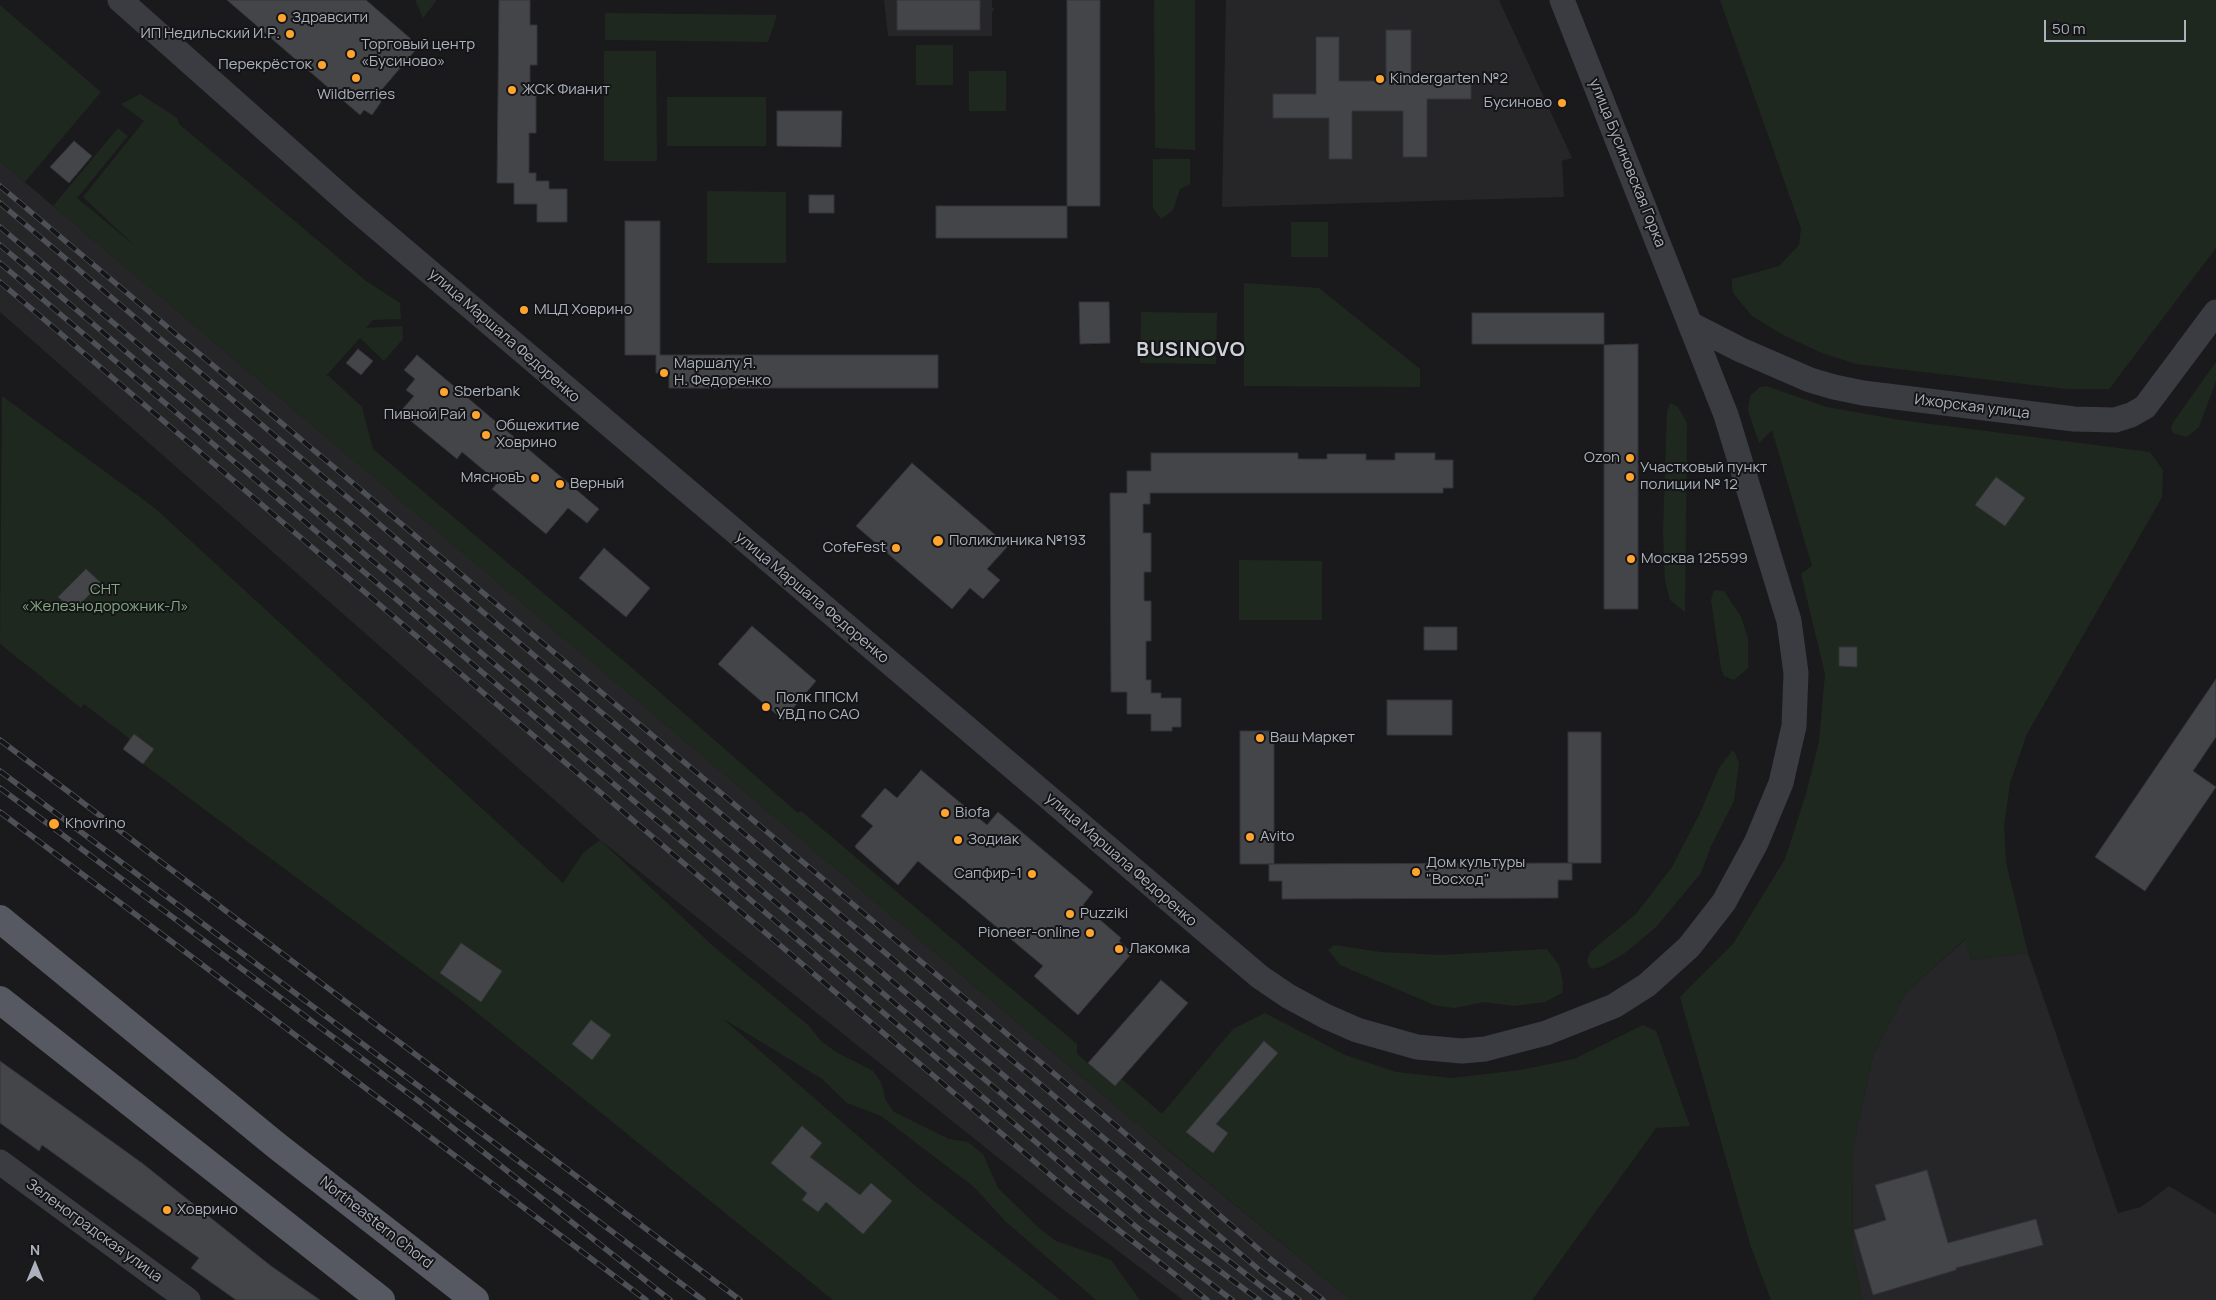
<!DOCTYPE html>
<html>
<head>
<meta charset="utf-8">
<style>
	body { margin:0 }
	#map { position:relative; width:2216px; height:1300px; overflow:hidden; background:#1a1a1c; font-family:Manrope,sans-serif }
	canvas { display:block }
	.north { position:absolute; left:10px; top:1240px; width:50px; height:50px; -webkit-text-stroke:4px #151517; paint-order:stroke; rotate:0deg; font-size:14px; font-weight:700; line-height:20px; text-align:center; color:#abb2bd }
	.north::after { content:''; display:block; margin:auto; width:18px; height:22px; background:#abb2bd; clip-path:polygon(50% 0,100% 100%,50% 72%,0 100%) }
	.scale { position:absolute; left:2044px; top:20px; width:142px; height:22px; box-sizing:border-box; border:2px solid #abb2bd; border-top:0; padding-left:6px; font-size:15px; line-height:18px; white-space:nowrap; color:#abb2bd; -webkit-text-stroke:4px #151517; paint-order:stroke }
</style>
</head>
<body>
<div id="map">
<canvas width="2216" height="1300"></canvas>
<div class="north">N</div>
<div class="scale">50 m</div>
</div>
<script>
const c = document.querySelector('canvas').getContext('2d');
c.lineJoin = 'round';
function fillPath(path, color) { c.fillStyle = color; c.fill(path, 'evenodd'); }
const shape = rows => new Path2D(rows.map(r => 'M' + r).join(''));
function strokePath(path, color, width, dash) { c.strokeStyle = color; c.lineWidth = width; c.lineCap = dash ? 'butt' : 'round'; c.setLineDash(dash || []); c.stroke(path); }
function drawText(font, color, halo, rows, align = 'center') {
  c.font = font + ' Manrope,sans-serif'; c.lineWidth = 4; c.setLineDash([]); c.textBaseline = 'middle'; c.strokeStyle = halo; c.fillStyle = color; for (const [text, x, y, turn = 0] of rows) {
    c.save(); c.translate(x, y); c.rotate((+turn || 0) * Math.PI / 180); c.textAlign = isNaN(turn) ? turn : align; if (halo) c.strokeText(text, 0, 0); c.fillText(text, 0, 0); c.restore();
  }
}
const built = shape([
	[884,0,992,0,992,8,995,8,992,12,992,36,888,36],
	[1226,0,1499,0,1572,158,1562,161,1564,197,1222,207],
	[0,161,1173,1154,1351,1300,1183,1300,1060,1207,600,840,0,312],
	[1966,939,1971,960,2028,953,2118,1213,2141,1207,2169,1186,2216,1214,2216,1300,1862,1300,1853,1252,1852,1152,1873,1055,1906,992]
]);
const green = shape([
	[415,0,437,0,423,18],
	[1154,0,1195,0,1195,150,1155,148],
	[1720,0,2216,0,2216,248,2109,389,2066,389,1856,364,1822,353,1783,335,1752,316,1733,293,1732,286,1732,279,1779,266,1799,245,1801,228],
	[0,5,101,92,25,182,0,161],
	[605,13,777,15,768,42,605,40],
	[916,45,953,45,953,85,916,85],
	[604,51,656,51,657,161,604,161],
	[969,71,1006,71,1006,111,969,111],
	[140,94,177,118,179,124,366,281,400,303,401,319,373,320,366,328,402,326,403,339,384,361,360,338,326,376,329,376,362,407,373,449,632,668,798,813,801,811,1077,1044,1077,1054,1115,1086,1122,1079,1162,1114,1233,1029,1265,1013,1345,1055,1396,1072,1452,1078,1520,1070,1574,1059,1643,1025,1656,1031,1690,1126,1656,1128,1532,1300,1351,1300,1147,1132,53,206,118,128,128,136,77,198,135,246,83,197,144,121,121,104],
	[667,97,766,97,766,146,667,146],
	[1153,159,1190,159,1190,184,1180,189,1173,210,1161,219,1153,208],
	[707,191,786,192,786,263,707,263],
	[1291,222,1328,222,1328,257,1291,257],
	[1244,283,1319,288,1420,369,1420,387,1244,386],
	[1141,312,1217,313,1216,364,1140,363],
	[2216,362,2216,381,2199,427,2187,437,2173,433,2171,427,2174,421],
	[1766,386,1827,407,1900,420,2150,452,2163,470,2162,497,2027,734,2010,783,2004,826,2006,862,2028,953,1971,960,1965,939,1906,992,1873,1055,1852,1152,1853,1252,1862,1300,1771,1300,1751,1247,1680,997,1733,944,1785,859,1806,794,1819,742,1825,674,1801,574,1812,566,1772,430,1759,443,1748,411,1750,396,1760,387],
	[2,396,156,509,563,883,583,853,600,840,713,946,808,1025,821,1041,836,1052,873,1071,881,1082,886,1101,894,1112,949,1139,968,1142,983,1154,998,1188,1040,1229,1056,1241,1111,1260,1140,1300,1096,1300,1005,1221,974,1187,881,1116,847,1103,822,1079,722,1018,919,1189,1060,1300,833,1300,460,999,123,749,130,739,84,704,81,708,0,644],
	[1670,403,1678,407,1687,423,1685,612,1670,600,1665,581,1663,531,1667,412],
	[1239,560,1322,561,1322,620,1239,620],
	[1714,590,1724,591,1741,617,1748,638,1748,668,1734,680,1724,676,1721,668,1711,600],
	[1732,751,1734,751,1739,763,1734,801,1711,846,1701,873,1656,927,1625,953,1601,967,1591,969,1587,961,1590,952,1636,914,1672,867,1700,813,1719,768],
	[1334,945,1381,952,1440,955,1547,949,1559,965,1563,983,1562,993,1545,1002,1514,1006,1484,1002,1454,1008,1434,1005,1340,965,1328,950]
]);
const building = shape([
	[227,0,366,0,419,46,378,94,381,102,372,115,364,110,360,115,227,0],
	[499,0,530,0,530,25,537,25,537,65,530,65,530,94,536,94,536,133,529,133,529,173,536,173,536,181,549,181,549,189,567,189,567,222,537,222,537,204,514,204,514,183,497,183,499,0],
	[897,0,980,0,980,30,897,30,897,0],
	[1067,0,1100,0,1100,206,1067,206,1067,0],
	[1386,30,1411,30,1411,77,1471,77,1471,99,1427,99,1427,157,1403,157,1403,111,1352,111,1352,159,1329,159,1329,118,1273,118,1273,94,1316,94,1316,37,1339,37,1339,81,1386,81,1386,30],
	[777,111,842,111,841,147,777,146,777,111],
	[74,141,92,156,69,183,50,167,74,141],
	[809,195,834,195,834,213,809,213,809,195],
	[936,206,1067,206,1067,238,936,238,936,206],
	[625,221,660,221,660,355,938,355,938,388,669,388,669,373,656,373,656,355,625,355,625,221],
	[1079,302,1109,302,1110,343,1080,344,1079,302],
	[1472,313,1604,313,1604,344,1472,344,1472,313],
	[1638,344,1638,609,1604,609,1604,345,1638,344],
	[358,349,373,361,361,375,346,363,358,349],
	[417,355,599,509,587,523,568,508,546,534,492,489,498,482,462,452,457,459,400,412,414,396,406,390,415,379,404,370,417,355],
	[1151,453,1298,453,1298,459,1327,459,1327,454,1366,454,1366,460,1395,460,1395,453,1435,453,1435,460,1453,460,1453,488,1443,488,1443,493,1150,493,1150,504,1143,504,1143,533,1151,533,1151,572,1144,572,1144,601,1151,601,1151,641,1146,641,1146,680,1151,680,1151,693,1161,693,1161,698,1181,698,1181,727,1172,727,1172,731,1151,731,1151,714,1127,714,1127,692,1111,692,1110,493,1127,493,1127,471,1151,471,1151,453],
	[912,463,1008,546,987,569,1000,580,983,599,970,588,952,609,856,526,912,463],
	[1996,477,2025,498,2005,526,1975,505,1996,477],
	[604,548,650,588,626,617,579,578,604,548],
	[86,569,101,583,73,611,58,597,86,569],
	[752,626,816,681,783,720,718,664,752,626],
	[1424,627,1457,627,1457,650,1424,650,1424,627],
	[1839,647,1857,647,1857,667,1839,666,1839,647],
	[2216,679,2216,737,2193,771,2216,787,2145,891,2095,857,2216,679],
	[1387,700,1452,700,1452,735,1387,735,1387,700],
	[1240,731,1274,731,1274,864,1240,864,1240,731],
	[1568,732,1601,732,1601,863,1568,863,1568,732],
	[134,734,154,749,143,764,123,749,134,734],
	[921,770,987,825,998,812,1093,892,1083,905,1121,938,1119,941,1132,953,1078,1015,1034,976,1043,966,918,861,898,885,856,848,855,846,873,826,861,816,885,788,897,798,921,770],
	[1572,863,1572,880,1558,880,1558,898,1282,899,1282,881,1269,881,1269,864,1572,863],
	[461,943,502,971,481,1002,440,973,461,943],
	[1161,980,1188,1003,1115,1086,1088,1063,1161,980],
	[591,1020,611,1035,592,1060,572,1044,591,1020],
	[1264,1041,1278,1053,1216,1124,1228,1133,1213,1153,1186,1132,1264,1041],
	[0,1061,142,1163,271,1266,320,1300,236,1300,191,1268,199,1258,42,1145,39,1151,0,1123,0,1061],
	[802,1126,822,1143,810,1157,860,1195,871,1183,892,1201,863,1234,826,1202,818,1212,802,1200,807,1193,771,1163,802,1126],
	[1927,1170,1948,1243,2036,1219,2043,1245,1956,1268,1956,1270,1873,1295,1854,1230,1886,1220,1875,1185,1927,1170]
]);
const tertiary = shape([
	[120,0,353,207,1260,977,1288,996,1325,1016,1357,1030,1417,1047,1462,1051,1485,1049,1546,1033,1614,1006,1647,985,1689,947,1724,902,1756,843,1781,783,1794,726,1796,673,1789,621,1726,415,1562,0],
	[1692,325,1741,350,1810,380,1834,387,1863,393,2074,419,2115,420,2131,415,2145,407,2216,312],
	[0,1162,188,1300]
]);
const primary = shape([
	[0,919,277,1146,475,1300],
	[0,1000,381,1300]
]);
const rail = shape([
	[0,186,1114,1124,1269,1258,1323,1300],
	[0,203,1164,1189,1263,1273,1299,1300],
	[0,227,1157,1205,1279,1300],
	[0,245,1147,1217,1259,1300],
	[0,263,1077,1177,1139,1229,1232,1300],
	[0,282,1068,1190,1207,1300],
	[0,740,740,1300],
	[0,771,703,1300],
	[0,788,424,1105,670,1300],
	[0,812,646,1300]
]);
const markers = [
	[282,18,5,"#ffa52f"],
	[290,34,5,"#ffa52f"],
	[351,54,5,"#ffa52f"],
	[322,65,5,"#ffa52f"],
	[356,78,5,"#ffa52f"],
	[1380,79,5,"#ffa52f"],
	[512,90,5,"#ffa52f"],
	[1562,103,5,"#ffa52f"],
	[524,310,5,"#ffa52f"],
	[664,373,5,"#ffa52f"],
	[444,392,5,"#ffa52f"],
	[476,415,5,"#ffa52f"],
	[486,435,5,"#ffa52f"],
	[1630,458,5,"#ffa52f"],
	[1630,477,5,"#ffa52f"],
	[535,478,5,"#ffa52f"],
	[560,484,5,"#ffa52f"],
	[938,541,6,"#ffa52f"],
	[896,548,5,"#ffa52f"],
	[1631,559,5,"#ffa52f"],
	[766,707,5,"#ffa52f"],
	[1260,738,5,"#ffa52f"],
	[945,813,5,"#ffa52f"],
	[54,824,6,"#ffa52f"],
	[1250,837,5,"#ffa52f"],
	[958,840,5,"#ffa52f"],
	[1416,872,5,"#ffa52f"],
	[1032,874,5,"#ffa52f"],
	[1070,914,5,"#ffa52f"],
	[1090,933,5,"#ffa52f"],
	[1119,949,5,"#ffa52f"],
	[167,1210,5,"#ffa52f"]
];
const poiNames = [
	["Здравсити",292,18],
	["ИП Недильский И.Р.",280,34,"right"],
	["Торговый центр",361,45],
	["«Бусиново»",361,62],
	["Перекрёсток",312,65,"right"],
	["Kindergarten №2",1390,79],
	["ЖСК Фианит",522,90],
	["Wildberries",356,95,"center"],
	["Бусиново",1552,103,"right"],
	["МЦД Ховрино",534,310],
	["Маршалу Я.",674,364],
	["Н. Федоренко",674,381],
	["Sberbank",454,392],
	["Пивной Рай",466,415,"right"],
	["Общежитие",496,426],
	["Ховрино",496,443],
	["Ozon",1620,458,"right"],
	["Участковый пункт",1640,468],
	["полиции № 12",1640,485],
	["МясновЪ",525,478,"right"],
	["Верный",570,484],
	["Поликлиника №193",949,541],
	["CofeFest",886,548,"right"],
	["Москва 125599",1641,559],
	["Полк ППСМ",776,698],
	["УВД по САО",776,715],
	["Ваш Маркет",1270,738],
	["Biofa",955,813],
	["Khovrino",65,824],
	["Avito",1260,837],
	["Зодиак",968,840],
	["Дом культуры",1426,863],
	["\"Восход\"",1426,880],
	["Сапфир-1",1022,874,"right"],
	["Puzziki",1080,914],
	["Pioneer-online",1080,933,"right"],
	["Лакомка",1129,949],
	["Ховрино",177,1210]
];
const streetNames = [
	["улица Бусиновская Горка",1627,163,68],
	["улица Маршала Федоренко",504,336,41],
	["Ижорская улица",1972,407,7],
	["улица Маршала Федоренко",812,598,40],
	["улица Маршала Федоренко",1121,860,41],
	["Northeastern Chord",376,1223,38],
	["Зеленоградская улица",94,1231,36]
];
const parkNames = [
	["СНТ",105,590],
	["«Железнодорожник-Л»",105,607]
];
const districtNames = [
	["BUSINOVO",1191,350]
];
fillPath(built, '#262629');
fillPath(green, '#1f281f');
fillPath(building, '#444549');
strokePath(building, '#333439', 1);
strokePath(tertiary, '#3a3c42', 25);
strokePath(primary, '#565961', 28);
strokePath(rail, '#4d5057', 5.5);
strokePath(rail, '#151517', 4, [11]);
for (const [x, y, r, color] of markers) { const dot = new Path2D(); dot.arc(x, y, r, 0, 2 * Math.PI); c.fillStyle = color; c.fill(dot); strokePath(dot, '#151517', 2); }
drawText('15px', '#abb2bd', '#151517', poiNames, 'left');
drawText('15px', '#abb2bd', '#151517', streetNames);
drawText('15px', '#82a981', '#151517', parkNames);
c.letterSpacing = '1px';
drawText('bold 20px', '#cdd1d8', '#151517', districtNames);
c.letterSpacing = '0px';
</script>
</body>
</html>
